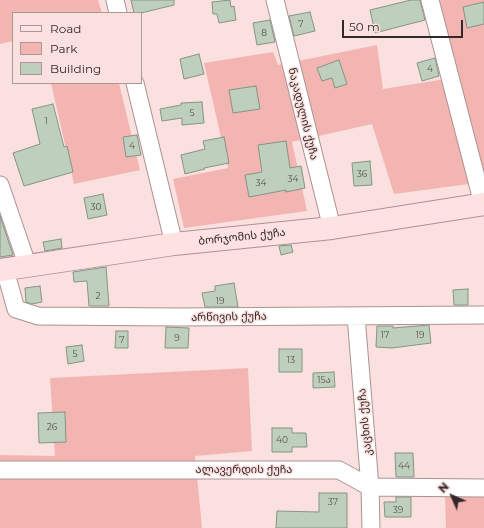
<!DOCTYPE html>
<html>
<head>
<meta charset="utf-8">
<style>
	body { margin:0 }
	#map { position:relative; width:484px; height:528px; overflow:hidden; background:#fae0de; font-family:Montserrat,sans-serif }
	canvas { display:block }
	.legend { position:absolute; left:12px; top:12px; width:130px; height:72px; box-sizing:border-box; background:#fae0de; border:1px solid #aa9796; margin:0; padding:5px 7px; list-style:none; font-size:12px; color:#332929 }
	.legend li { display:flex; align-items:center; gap:8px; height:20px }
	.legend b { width:20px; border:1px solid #aa9796 }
	.north { position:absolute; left:432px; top:476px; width:40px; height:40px; -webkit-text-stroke:3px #fae0de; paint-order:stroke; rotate:315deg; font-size:11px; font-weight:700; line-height:16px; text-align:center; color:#332929 }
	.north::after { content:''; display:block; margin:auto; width:14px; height:18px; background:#332929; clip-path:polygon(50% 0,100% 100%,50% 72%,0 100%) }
	.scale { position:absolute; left:342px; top:20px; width:121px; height:18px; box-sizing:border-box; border:2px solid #332929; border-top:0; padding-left:5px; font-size:12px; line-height:14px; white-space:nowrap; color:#332929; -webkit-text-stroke:3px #fae0de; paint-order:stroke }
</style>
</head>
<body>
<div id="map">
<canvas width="484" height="528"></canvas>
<ul class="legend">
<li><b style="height:5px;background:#fde2e1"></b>Road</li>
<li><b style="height:11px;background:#f3b5b2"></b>Park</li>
<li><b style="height:11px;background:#bfcfbe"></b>Building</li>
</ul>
<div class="north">N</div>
<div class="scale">50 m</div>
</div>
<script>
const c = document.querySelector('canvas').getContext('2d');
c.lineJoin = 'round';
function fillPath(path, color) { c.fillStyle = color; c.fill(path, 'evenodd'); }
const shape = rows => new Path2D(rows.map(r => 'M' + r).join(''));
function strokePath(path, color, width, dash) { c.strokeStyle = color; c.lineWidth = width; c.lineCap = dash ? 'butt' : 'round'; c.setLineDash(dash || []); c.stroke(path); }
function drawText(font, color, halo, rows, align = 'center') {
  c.font = font + ' Montserrat,"Noto Sans Georgian",sans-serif'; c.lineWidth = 3; c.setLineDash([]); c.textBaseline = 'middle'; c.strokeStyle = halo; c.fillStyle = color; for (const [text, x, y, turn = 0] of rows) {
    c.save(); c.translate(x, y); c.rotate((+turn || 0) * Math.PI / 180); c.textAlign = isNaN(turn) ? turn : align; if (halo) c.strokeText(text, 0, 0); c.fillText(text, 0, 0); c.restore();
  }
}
const green = shape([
	[0,0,98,0,102,13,13,13,13,41,0,44],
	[438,0,484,0,484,182,394,194,372,124,292,142,307,211,184,228,173,179,228,168,204,63,273,52,278,65,377,45,383,89,458,77],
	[51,83,119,83,140,170,74,184],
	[248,368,252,451,195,456,202,528,0,528,0,455,55,456,50,378],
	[445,494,484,495,484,528,446,528]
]);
const building = shape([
	[131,0,174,0,174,5,141,13,134,13,131,0],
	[230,0,231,7,234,6,236,20,219,23,217,14,213,14,212,2,230,0],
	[411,0,420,0,425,20,375,33,370,10,411,0],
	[484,2,484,24,467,28,463,7,484,2],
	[310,12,315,31,294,36,289,16,310,12],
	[270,20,275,42,257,45,253,23,270,20],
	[199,54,204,74,184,79,180,59,199,54],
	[435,58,439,76,422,81,417,63,435,58],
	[339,60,347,84,335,88,332,78,322,81,317,68,339,60],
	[256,86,260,109,233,113,229,90,256,86],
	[202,102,204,123,182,125,182,118,162,121,160,109,181,105,181,103,202,102],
	[53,104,64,147,67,146,73,172,24,186,13,153,40,144,32,109,53,104],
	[137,135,141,155,126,157,123,137,137,135],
	[224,137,229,163,204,168,205,169,185,174,181,155,205,149,203,141,224,137],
	[286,141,290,168,301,166,305,188,286,192,286,190,249,197,245,175,262,172,258,145,286,141],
	[370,161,372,185,354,186,352,163,370,161],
	[103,194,107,215,88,219,84,198,103,194],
	[0,216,13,255,0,257,0,216],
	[61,239,62,248,45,251,43,242,61,239],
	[291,245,293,252,281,255,279,246,291,245],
	[106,267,109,306,89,306,87,281,74,282,73,272,106,267],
	[234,283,238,307,205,307,202,293,215,291,215,286,234,283],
	[40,286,42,302,32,304,26,302,25,288,40,286],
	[468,289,468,305,454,305,453,290,468,289],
	[429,325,431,343,392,348,376,347,377,326,393,326,393,328,429,325],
	[166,327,189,328,188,348,165,348,166,327],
	[116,331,128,331,128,348,115,348,116,331],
	[82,345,84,361,68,364,66,347,82,345],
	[279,349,302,349,302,372,279,372,279,349],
	[334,372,335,387,313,388,313,373,334,372],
	[65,412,66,442,39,443,38,413,65,412],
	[272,428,292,428,292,433,306,433,307,447,292,447,292,452,272,452,272,428],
	[395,453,413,453,414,477,396,477,395,453],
	[319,493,347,493,347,528,276,528,277,511,319,512,319,493],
	[396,497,411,497,411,517,385,517,384,502,396,502,396,497]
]);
const street = shape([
	[115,0,118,13],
	[275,0,332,228],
	[430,0,483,204],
	[135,83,174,244],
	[0,185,28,267],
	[5,270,16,309,38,316,180,317,484,315],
	[356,316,370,487,371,528],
	[0,470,339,470,370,487,484,488]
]);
const secondary = shape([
	[0,270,174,244,332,228,484,204]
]);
const numberNames = [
	["7",301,24],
	["8",264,33],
	["4",430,69],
	["5",192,113],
	["1",46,121],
	["4",132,146],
	["36",362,174],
	["34",293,179],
	["34",261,183],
	["30",96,207],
	["2",98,296],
	["19",220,301],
	["17",385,335],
	["19",420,335],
	["9",177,338],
	["7",122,340],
	["5",75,354],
	["13",291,360],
	["15ა",324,380],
	["26",52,427],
	["40",282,440],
	["44",404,466],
	["37",333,502],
	["39",398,510]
];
const streetNames = [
	["ნაკადულის ქუჩა",303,114,76],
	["ბორჯომის ქუჩა",242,237,-6],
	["არწივის ქუჩა",229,317,-1],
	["კაცხის ქუჩა",365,422,-95],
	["ალავერდის ქუჩა",244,470]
];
fillPath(green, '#f3b5b2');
fillPath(building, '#bfcfbe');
strokePath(building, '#859484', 1);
strokePath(street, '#ab9392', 19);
strokePath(secondary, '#ab9392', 24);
strokePath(street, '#fff', 17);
strokePath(secondary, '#fde2e1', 22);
drawText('9px', '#56524e', null, numberNames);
drawText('11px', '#332929', '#fae0de', streetNames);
</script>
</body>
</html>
